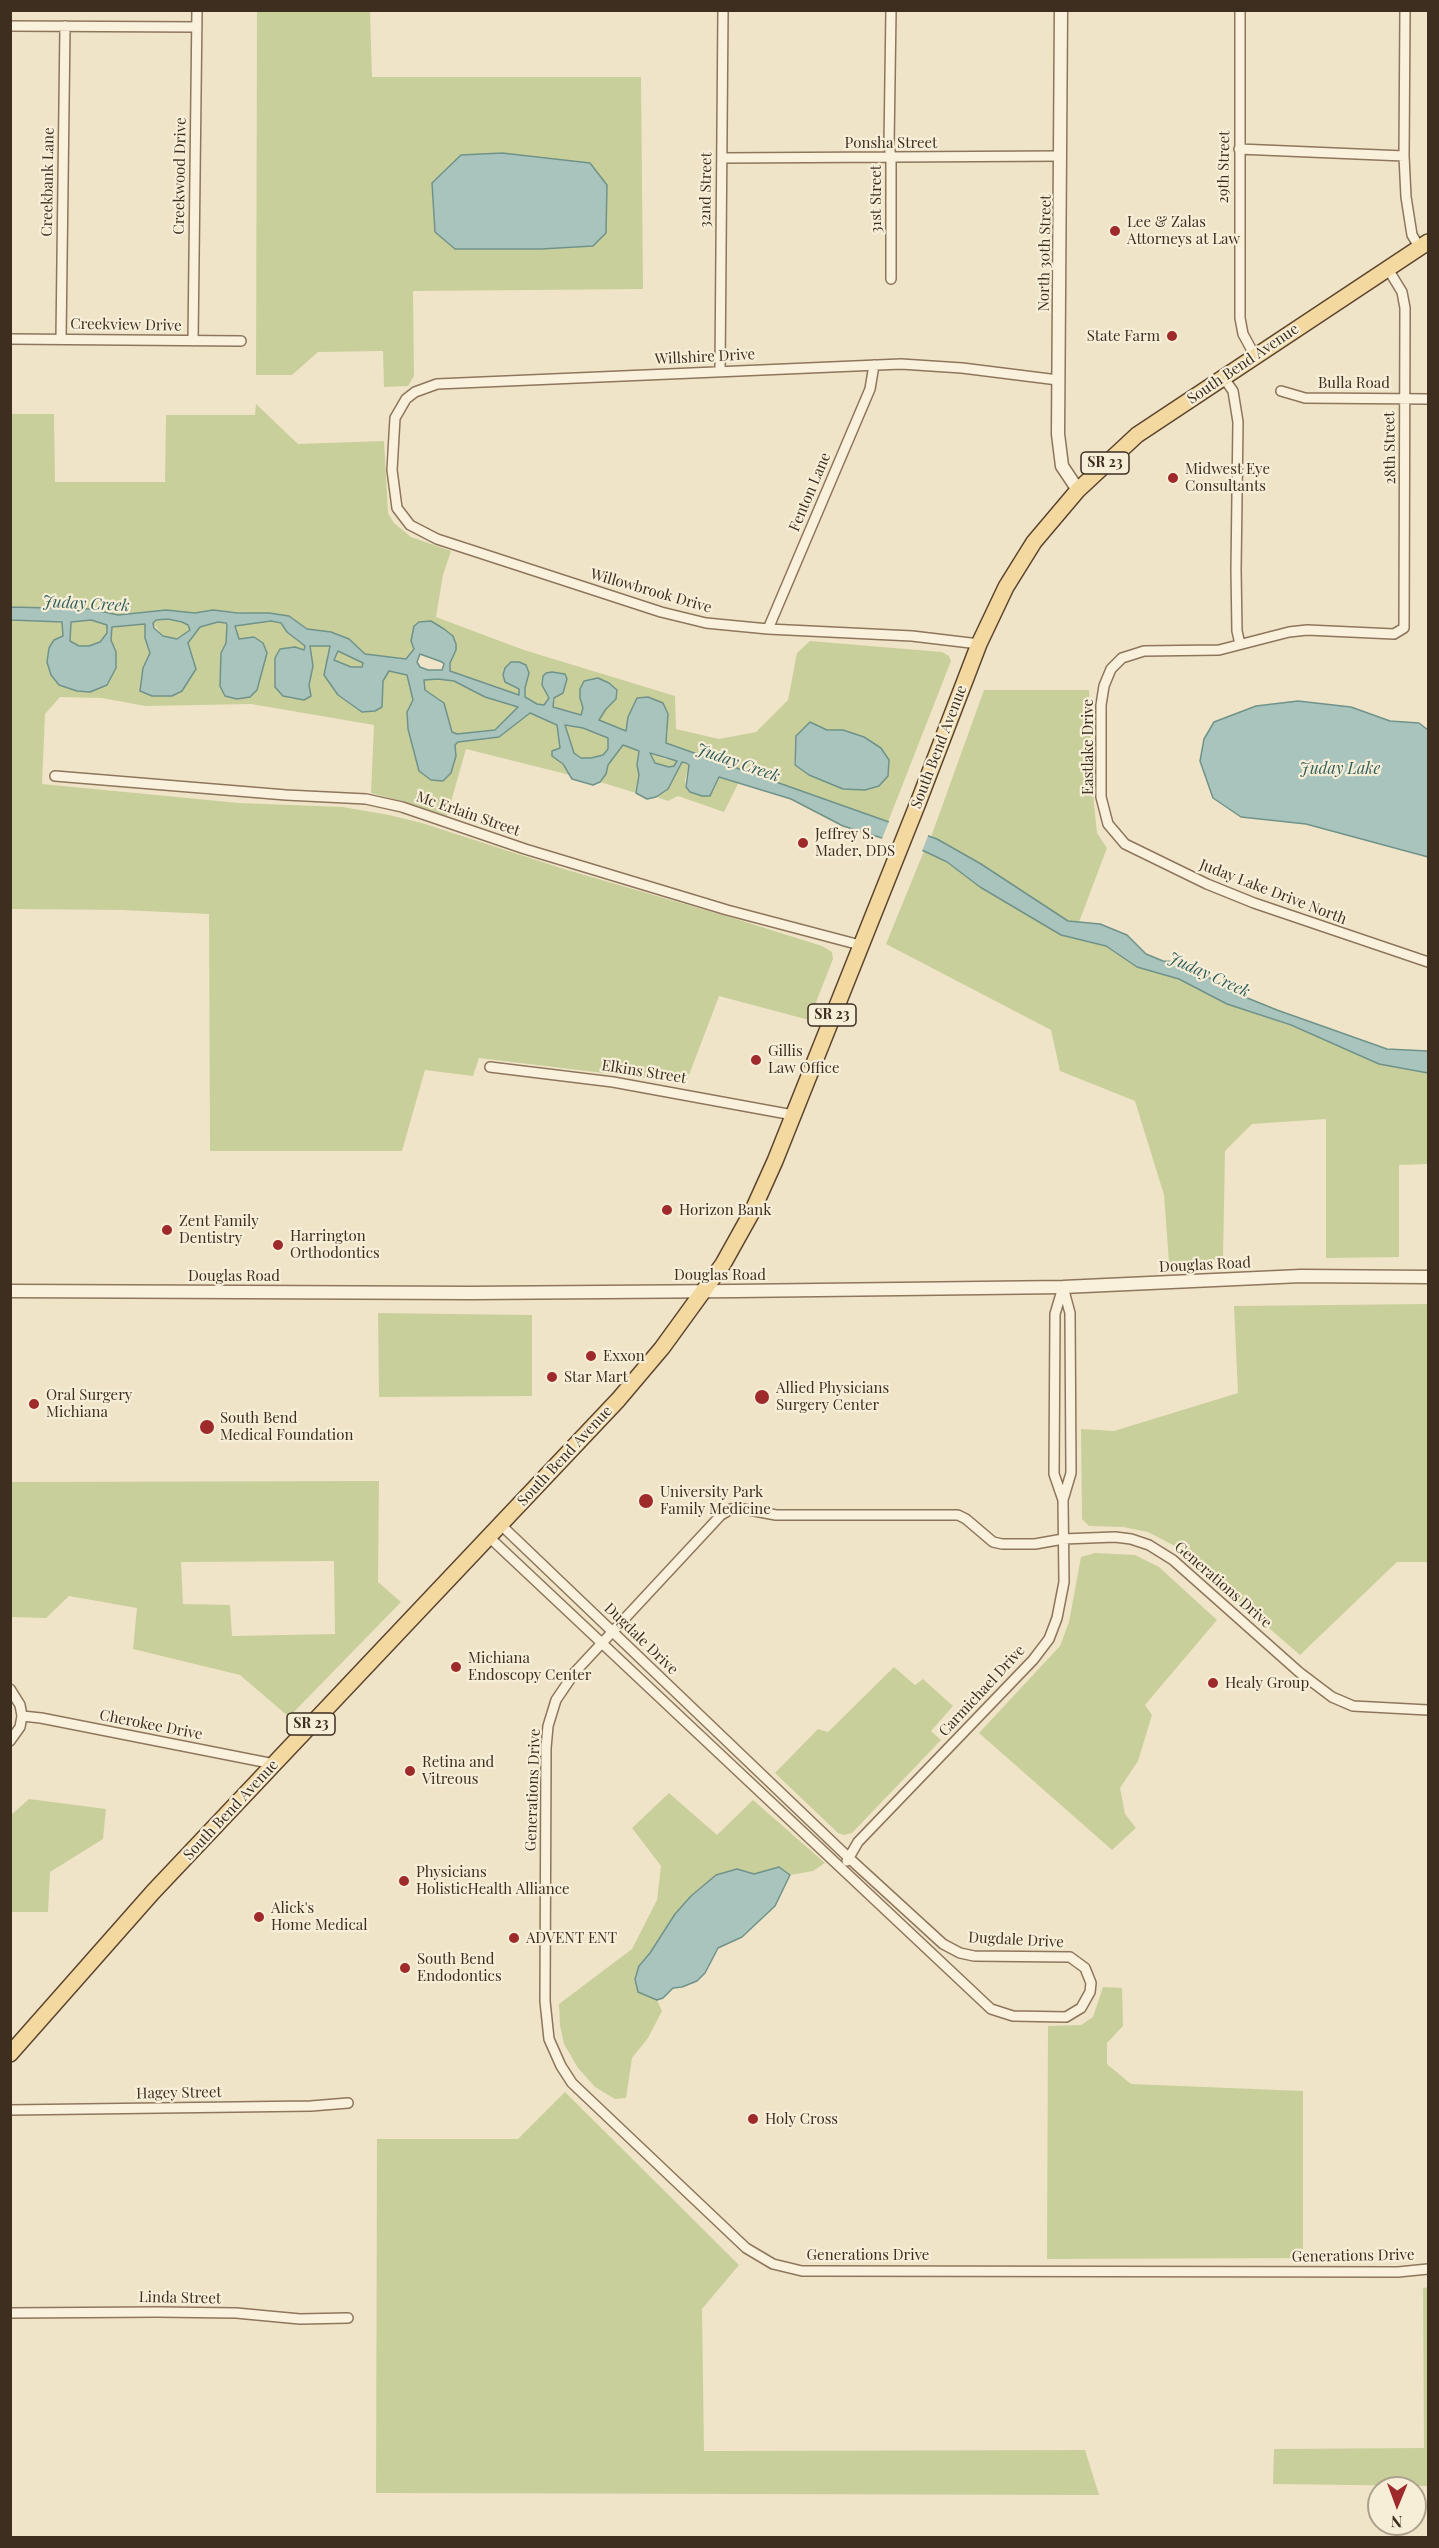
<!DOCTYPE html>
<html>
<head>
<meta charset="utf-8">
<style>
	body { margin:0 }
	#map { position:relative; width:1439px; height:2548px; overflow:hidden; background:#f0e4c8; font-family:"Playfair Display",serif }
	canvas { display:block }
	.frame { position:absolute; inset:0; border:12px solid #3d2e20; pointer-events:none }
	.north { position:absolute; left:1367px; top:2476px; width:60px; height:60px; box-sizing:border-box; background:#f7eed8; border:2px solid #ada18e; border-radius:50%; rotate:181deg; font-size:16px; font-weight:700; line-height:24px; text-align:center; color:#3d2e20 }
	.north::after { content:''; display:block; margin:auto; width:21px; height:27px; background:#9e2a2b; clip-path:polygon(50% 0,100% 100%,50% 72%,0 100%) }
</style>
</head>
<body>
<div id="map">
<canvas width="1439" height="2548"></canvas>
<div class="frame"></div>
<div class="north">N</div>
</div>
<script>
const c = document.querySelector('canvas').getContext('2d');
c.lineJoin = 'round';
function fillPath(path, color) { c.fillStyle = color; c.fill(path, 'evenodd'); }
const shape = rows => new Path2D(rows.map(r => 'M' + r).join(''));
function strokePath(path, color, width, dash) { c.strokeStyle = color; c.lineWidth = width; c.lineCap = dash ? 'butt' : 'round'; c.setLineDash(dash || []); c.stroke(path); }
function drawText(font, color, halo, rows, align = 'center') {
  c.font = font + ' "Playfair Display",serif'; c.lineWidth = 4.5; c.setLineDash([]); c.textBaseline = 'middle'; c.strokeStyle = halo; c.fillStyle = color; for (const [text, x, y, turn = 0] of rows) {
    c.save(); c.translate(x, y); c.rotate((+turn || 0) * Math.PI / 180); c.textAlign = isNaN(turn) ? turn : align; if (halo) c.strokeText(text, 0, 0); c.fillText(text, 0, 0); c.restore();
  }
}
const green = shape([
	[257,11,370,11,372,77,641,77,643,289,413,291,414,376,408,386,384,387,383,351,318,352,292,375,256,375],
	[256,404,298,444,384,441,388,513,394,523,411,537,451,551,443,575,436,617,524,650,675,696,676,729,719,739,756,732,788,700,797,653,810,641,942,652,949,656,951,661,888,822,665,743,668,732,663,703,648,697,637,698,628,717,627,731,599,720,606,709,616,699,580,698,583,708,581,715,553,707,555,698,563,693,567,679,545,690,549,698,545,705,537,704,525,697,525,688,529,673,512,687,519,689,519,695,450,671,450,663,454,654,453,636,431,621,413,645,413,653,406,659,365,654,349,639,331,632,307,629,289,616,213,610,195,613,166,610,118,615,91,609,62,621,63,636,49,648,116,652,111,640,112,627,146,624,145,638,150,653,141,679,193,657,188,643,200,627,218,622,226,623,227,639,221,653,257,690,267,653,263,643,254,637,239,639,235,625,271,621,281,624,287,632,305,646,304,650,295,647,280,649,275,658,275,687,283,696,292,699,309,685,313,666,309,646,330,646,327,656,382,707,383,681,389,671,407,675,413,700,407,712,408,729,419,771,456,756,455,745,458,742,499,737,530,713,557,725,560,742,558,759,570,775,466,749,447,816,405,802,371,793,374,725,251,704,145,706,102,698,60,697,45,714,42,784,239,803,343,807,389,815,422,823,564,869,736,919,822,946,832,952,833,959,809,1020,719,996,686,1083,479,1058,473,1076,425,1070,402,1151,210,1151,209,914,121,910,11,909,11,414,54,414,55,482,165,482,166,415,255,415],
	[810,722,827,730,843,730,889,760,888,776,879,786,809,775,794,765,796,736],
	[168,619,182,622,188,625,191,630,177,639,163,636,153,623,156,620],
	[91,620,107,625,107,634,100,642,89,646,79,646,69,641,71,622],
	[338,651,364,663,362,667,352,667,334,660],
	[438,679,454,681,485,697,518,707,495,730,457,734,452,733,449,719,438,698,430,695,425,690,424,680],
	[984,690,1089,690,1094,804,1097,833,1107,848,1079,922,1068,921,981,864,931,837],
	[565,725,583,728,608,738,608,749,603,755,591,758,581,758,574,753],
	[623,744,639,751,637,765,639,775,636,793,600,782,606,774,608,765],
	[649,753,665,759,677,760,674,766,669,767,655,763],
	[682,762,689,765,685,780,686,787,690,792,702,796,713,792,719,777,739,782,724,812,678,796,668,801,656,797,668,789],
	[924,851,947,863,980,887,1061,935,1106,946,1137,967,1179,979,1227,1004,1291,1026,1379,1064,1428,1073,1428,1164,1399,1165,1399,1257,1326,1258,1326,1119,1252,1124,1225,1151,1223,1260,1169,1262,1164,1195,1135,1101,1060,1071,1051,1030,886,944],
	[1428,1304,1428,1562,1397,1562,1300,1655,1173,1545,1148,1532,1123,1527,1089,1526,1082,1519,1081,1429,1114,1431,1238,1393,1234,1306],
	[378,1313,532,1315,532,1396,379,1397],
	[379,1481,378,1582,401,1602,289,1717,240,1675,133,1649,137,1608,69,1596,46,1618,11,1617,11,1482],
	[334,1561,335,1634,232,1636,230,1605,183,1604,181,1562],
	[1095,1553,1135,1555,1159,1567,1217,1620,1145,1705,1152,1715,1138,1761,1120,1788,1125,1814,1136,1828,1112,1850,979,1733,1060,1646,1069,1622,1081,1557],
	[894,1667,915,1685,923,1679,953,1706,931,1731,941,1740,852,1833,844,1835,838,1833,775,1773,818,1729,828,1732],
	[669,1793,717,1835,753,1800,825,1863,813,1871,790,1875,779,1867,754,1874,737,1869,716,1875,691,1896,675,1914,650,1953,639,1966,635,1979,638,1992,657,2000,662,2011,648,2038,632,2058,626,2098,615,2099,595,2087,578,2068,564,2044,560,2026,559,2004,632,1949,657,1900,661,1866,632,1828],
	[29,1799,106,1809,103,1839,50,1872,48,1912,11,1912,11,1815],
	[1103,1987,1122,1988,1123,2026,1107,2043,1107,2064,1131,2084,1303,2091,1303,2258,1047,2259,1048,2026,1081,2025,1093,2017],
	[565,2092,739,2265,702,2309,704,2451,1085,2450,1099,2495,376,2493,377,2139,518,2139],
	[1428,2287,1428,2486,1273,2484,1274,2449,1424,2448,1423,2288]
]);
const water = shape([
	[502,153,590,163,607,185,606,233,593,246,541,249,455,249,435,232,432,183,461,155,502,153],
	[10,607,91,609,118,615,166,610,195,613,213,610,238,613,269,613,289,616,307,629,331,632,349,639,365,654,406,659,414,649,411,641,414,626,419,622,431,621,444,629,453,636,456,644,456,650,450,663,450,671,519,695,519,689,505,682,503,675,505,668,511,662,519,662,526,665,529,673,525,688,525,697,537,704,544,705,549,698,542,685,543,676,546,673,552,672,565,674,567,679,563,693,554,698,553,707,581,715,583,708,580,698,580,689,584,681,598,678,609,683,617,690,616,699,606,709,599,720,626,731,628,717,637,698,648,697,663,703,668,714,666,743,937,839,981,864,1068,921,1100,924,1127,935,1146,954,1163,961,1183,962,1235,993,1277,1010,1387,1049,1428,1051,1428,1073,1379,1064,1291,1025,1227,1004,1179,979,1137,967,1106,946,1061,935,980,887,947,862,924,851,843,826,791,799,719,777,710,796,702,796,690,792,686,787,689,765,686,763,682,762,668,789,656,797,647,799,636,793,639,775,637,765,639,751,623,745,608,765,606,774,600,782,593,785,572,779,563,764,552,756,552,751,560,748,557,725,530,713,499,737,458,742,455,745,456,756,451,773,443,781,431,780,419,771,408,729,407,712,413,700,407,675,389,671,383,681,382,707,375,711,362,712,338,695,324,675,330,646,310,646,313,666,309,685,311,696,304,700,283,696,275,687,275,658,280,649,295,647,304,650,305,646,287,632,281,623,271,621,235,626,239,639,254,637,263,643,267,653,257,690,250,697,237,699,225,696,220,686,221,653,226,643,227,625,226,623,218,622,200,627,188,643,196,669,182,691,172,696,152,696,140,691,143,668,150,653,145,638,145,624,112,627,111,640,116,652,116,668,107,685,90,692,77,691,59,685,51,675,47,662,49,648,54,640,63,636,62,622,11,620,10,607],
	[168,619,182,622,188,625,190,630,177,639,163,636,154,628,153,623,156,620,168,619],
	[91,620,107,625,107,633,100,642,89,646,79,646,70,641,71,622,91,620],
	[338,651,363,663,362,667,351,667,334,660,338,651],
	[420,654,442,662,444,664,442,670,428,670,420,667,417,662,420,654],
	[438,679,454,681,485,697,518,707,495,730,457,734,452,732,444,703,425,690,424,680,438,679],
	[565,725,583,728,608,738,608,749,603,755,591,758,581,758,574,753,565,725],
	[650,753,677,761,674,766,669,767,655,763,650,753],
	[1298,701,1351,707,1390,721,1419,723,1428,730,1428,857,1306,824,1241,817,1213,798,1200,761,1204,739,1214,722,1256,706,1298,701],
	[810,722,827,730,843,730,864,737,881,748,889,760,888,776,879,786,865,790,843,789,809,775,795,765,796,736,810,722],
	[779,1867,790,1875,775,1906,742,1937,718,1948,705,1973,697,1981,682,1987,673,1988,663,1998,657,2000,638,1992,635,1979,639,1966,650,1953,675,1914,691,1896,716,1875,737,1869,754,1874,779,1867]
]);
const pier = shape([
	[890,819,929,833,921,854,881,841]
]);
const minor = shape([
	[1240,10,1240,318,1243,334,1255,356],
	[1405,10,1404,156,1406,197,1412,235,1420,248],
	[10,26,197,27],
	[1239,149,1404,156],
	[722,158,1061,156],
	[1388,269,1402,292,1405,308,1404,628,1394,634,1307,630,1289,632,1219,650,1144,651,1122,658,1111,669,1104,686,1101,705,1101,797,1108,824,1125,844,1207,884,1254,903,1428,962],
	[891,279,891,158,889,145,891,10],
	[10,339,241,341],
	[61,339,65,26],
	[193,341,197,10],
	[720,371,723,10],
	[1223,377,1233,391,1238,422,1236,570,1237,631,1240,644],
	[1281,391,1305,398,1428,399],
	[768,629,870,389,874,365],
	[979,644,912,636,768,629,706,623,661,612,437,539,410,525,397,508,392,470,395,418,406,399,415,392,437,384,901,364,962,368,1058,380],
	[55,776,286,795,366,799,402,807,525,849,727,910,860,945],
	[490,1067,613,1082,793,1115],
	[1063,1287,1055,1314,1054,1474,1063,1500],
	[489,1537,991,2009,1013,2016,1066,2017,1081,2008,1090,1992,1091,1983,1085,1968,1070,1957,974,1956,960,1953,943,1944,849,1858,500,1524],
	[10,1689,20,1705,22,1716,20,1727,10,1741],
	[1428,1710,1353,1706,1332,1697,1299,1672,1173,1560,1149,1545,1131,1539,1115,1537,1063,1539,1035,1544,1002,1544,993,1542,966,1519,958,1515,776,1515,738,1508,731,1509,721,1515,575,1672,556,1700,548,1726,546,1748,545,2001,549,2039,561,2066,572,2083,746,2248,773,2264,802,2271,819,2271,1398,2272,1428,2269],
	[22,1716,41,1718,274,1764],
	[847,1861,858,1842,1033,1660,1049,1639,1057,1618,1064,1582,1063,1500,1071,1473,1070,1313,1063,1287],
	[10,2110,311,2106,348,2103],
	[10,2313,158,2312,236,2313,300,2319,348,2318]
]);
const tertiary = shape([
	[1061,10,1058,434,1062,466,1078,490],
	[10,1291,471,1293,736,1291,1063,1287,1301,1276,1428,1277]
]);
const primary = shape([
	[10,2054,153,1892,618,1400,662,1348,723,1264,752,1212,775,1161,918,803,979,644,1006,587,1034,542,1078,490,1137,435,1428,242]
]);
const markers = [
	[1115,231,6,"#9e2a2b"],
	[1172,336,6,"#9e2a2b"],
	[1173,478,6,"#9e2a2b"],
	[803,843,6,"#9e2a2b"],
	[756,1060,6,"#9e2a2b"],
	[667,1210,6,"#9e2a2b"],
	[167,1230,6,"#9e2a2b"],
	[278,1245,6,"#9e2a2b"],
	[591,1356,6,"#9e2a2b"],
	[552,1377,6,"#9e2a2b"],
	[762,1397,8,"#9e2a2b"],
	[34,1404,6,"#9e2a2b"],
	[207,1427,8,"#9e2a2b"],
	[646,1501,8,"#9e2a2b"],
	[456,1667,6,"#9e2a2b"],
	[1213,1683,6,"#9e2a2b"],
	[410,1771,6,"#9e2a2b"],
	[404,1881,6,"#9e2a2b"],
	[259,1917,6,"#9e2a2b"],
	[514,1938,6,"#9e2a2b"],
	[405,1968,6,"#9e2a2b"],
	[753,2119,6,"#9e2a2b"]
];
const shields = [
	[1105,463,48],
	[832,1015,48],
	[311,1724,48]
];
const shieldNames = [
	["SR 23",1105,463],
	["SR 23",832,1015],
	["SR 23",311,1724]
];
const streetNames = [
	["Ponsha Street",891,143],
	["29th Street",1224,167,-89],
	["Creekwood Drive",180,176,-89],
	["Creekbank Lane",48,182,-89],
	["32nd Street",706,190,-89],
	["31st Street",876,199,-90],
	["North 30th Street",1045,253,-89],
	["Creekview Drive",126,325,1],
	["Willshire Drive",705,357,-3],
	["South Bend Avenue",1243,364,-34],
	["Bulla Road",1354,383],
	["28th Street",1390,448,-91],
	["Fenton Lane",810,492,-67],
	["Willowbrook Drive",651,591,16],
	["South Bend Avenue",939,747,-69],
	["Eastlake Drive",1088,747,-90],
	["Mc Erlain Street",468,814,19],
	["Juday Lake Drive North",1273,892,21],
	["Elkins Street",644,1072,9],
	["Douglas Road",1205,1265,-3],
	["Douglas Road",720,1275],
	["Douglas Road",234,1276],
	["South Bend Avenue",565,1456,-47],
	["Generations Drive",1223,1585,41],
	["Dugdale Drive",641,1639,44],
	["Carmichael Drive",982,1691,-47],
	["Cherokee Drive",151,1725,11],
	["Generations Drive",533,1790,-88],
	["South Bend Avenue",231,1810,-47],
	["Dugdale Drive",1016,1940,3],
	["Hagey Street",179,2093,-1],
	["Generations Drive",868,2255],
	["Generations Drive",1353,2256,-1],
	["Linda Street",180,2298,1]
];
const poiNames = [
	["Lee & Zalas",1127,222],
	["Attorneys at Law",1127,239],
	["State Farm",1160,336,"right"],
	["Midwest Eye",1185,469],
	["Consultants",1185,486],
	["Jeffrey S.",815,834],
	["Mader, DDS",815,851],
	["Gillis",768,1051],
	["Law Office",768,1068],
	["Horizon Bank",679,1210],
	["Zent Family",179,1221],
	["Dentistry",179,1238],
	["Harrington",290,1236],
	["Orthodontics",290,1253],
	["Exxon",603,1356],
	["Star Mart",564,1377],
	["Allied Physicians",776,1388],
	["Surgery Center",776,1405],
	["Oral Surgery",46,1395],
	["Michiana",46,1412],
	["South Bend",220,1418],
	["Medical Foundation",220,1435],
	["University Park",660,1492],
	["Family Medicine",660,1509],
	["Michiana",468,1658],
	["Endoscopy Center",468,1675],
	["Healy Group",1225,1683],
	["Retina and",422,1762],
	["Vitreous",422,1779],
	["Physicians",416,1872],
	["HolisticHealth Alliance",416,1889],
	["Alick's",271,1908],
	["Home Medical",271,1925],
	["ADVENT ENT",526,1938],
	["South Bend",417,1959],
	["Endodontics",417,1976],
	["Holy Cross",765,2119]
];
const waterNames = [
	["Juday Creek",86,604,3],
	["Juday Creek",738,763,19],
	["Juday Lake",1340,769],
	["Juday Creek",1209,975,24]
];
fillPath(green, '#c9cf9b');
fillPath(water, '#a9c4bc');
strokePath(water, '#6f938a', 1.5);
fillPath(pier, '#f0e4c8');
strokePath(minor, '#8d765c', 12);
strokePath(tertiary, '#8d765c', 15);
strokePath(primary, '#5b4430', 18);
strokePath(minor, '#faf1dc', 9);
strokePath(tertiary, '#faf1dc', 12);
strokePath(primary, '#f3d9a0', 15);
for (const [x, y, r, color] of markers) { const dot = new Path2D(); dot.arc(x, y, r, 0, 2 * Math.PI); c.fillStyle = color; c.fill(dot); strokePath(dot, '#f7eed8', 2); }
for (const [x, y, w] of shields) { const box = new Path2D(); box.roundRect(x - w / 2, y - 11, w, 22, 4.5); c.fillStyle = '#f7eed8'; c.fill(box); strokePath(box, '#3d2e20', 1.5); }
drawText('bold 14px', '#3d2e20', null, shieldNames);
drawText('15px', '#3d2e20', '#f7eed8', streetNames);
drawText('15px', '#3d2e20', '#f7eed8', poiNames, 'left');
drawText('italic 16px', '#2f5d5a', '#f7eed8', waterNames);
</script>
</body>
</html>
